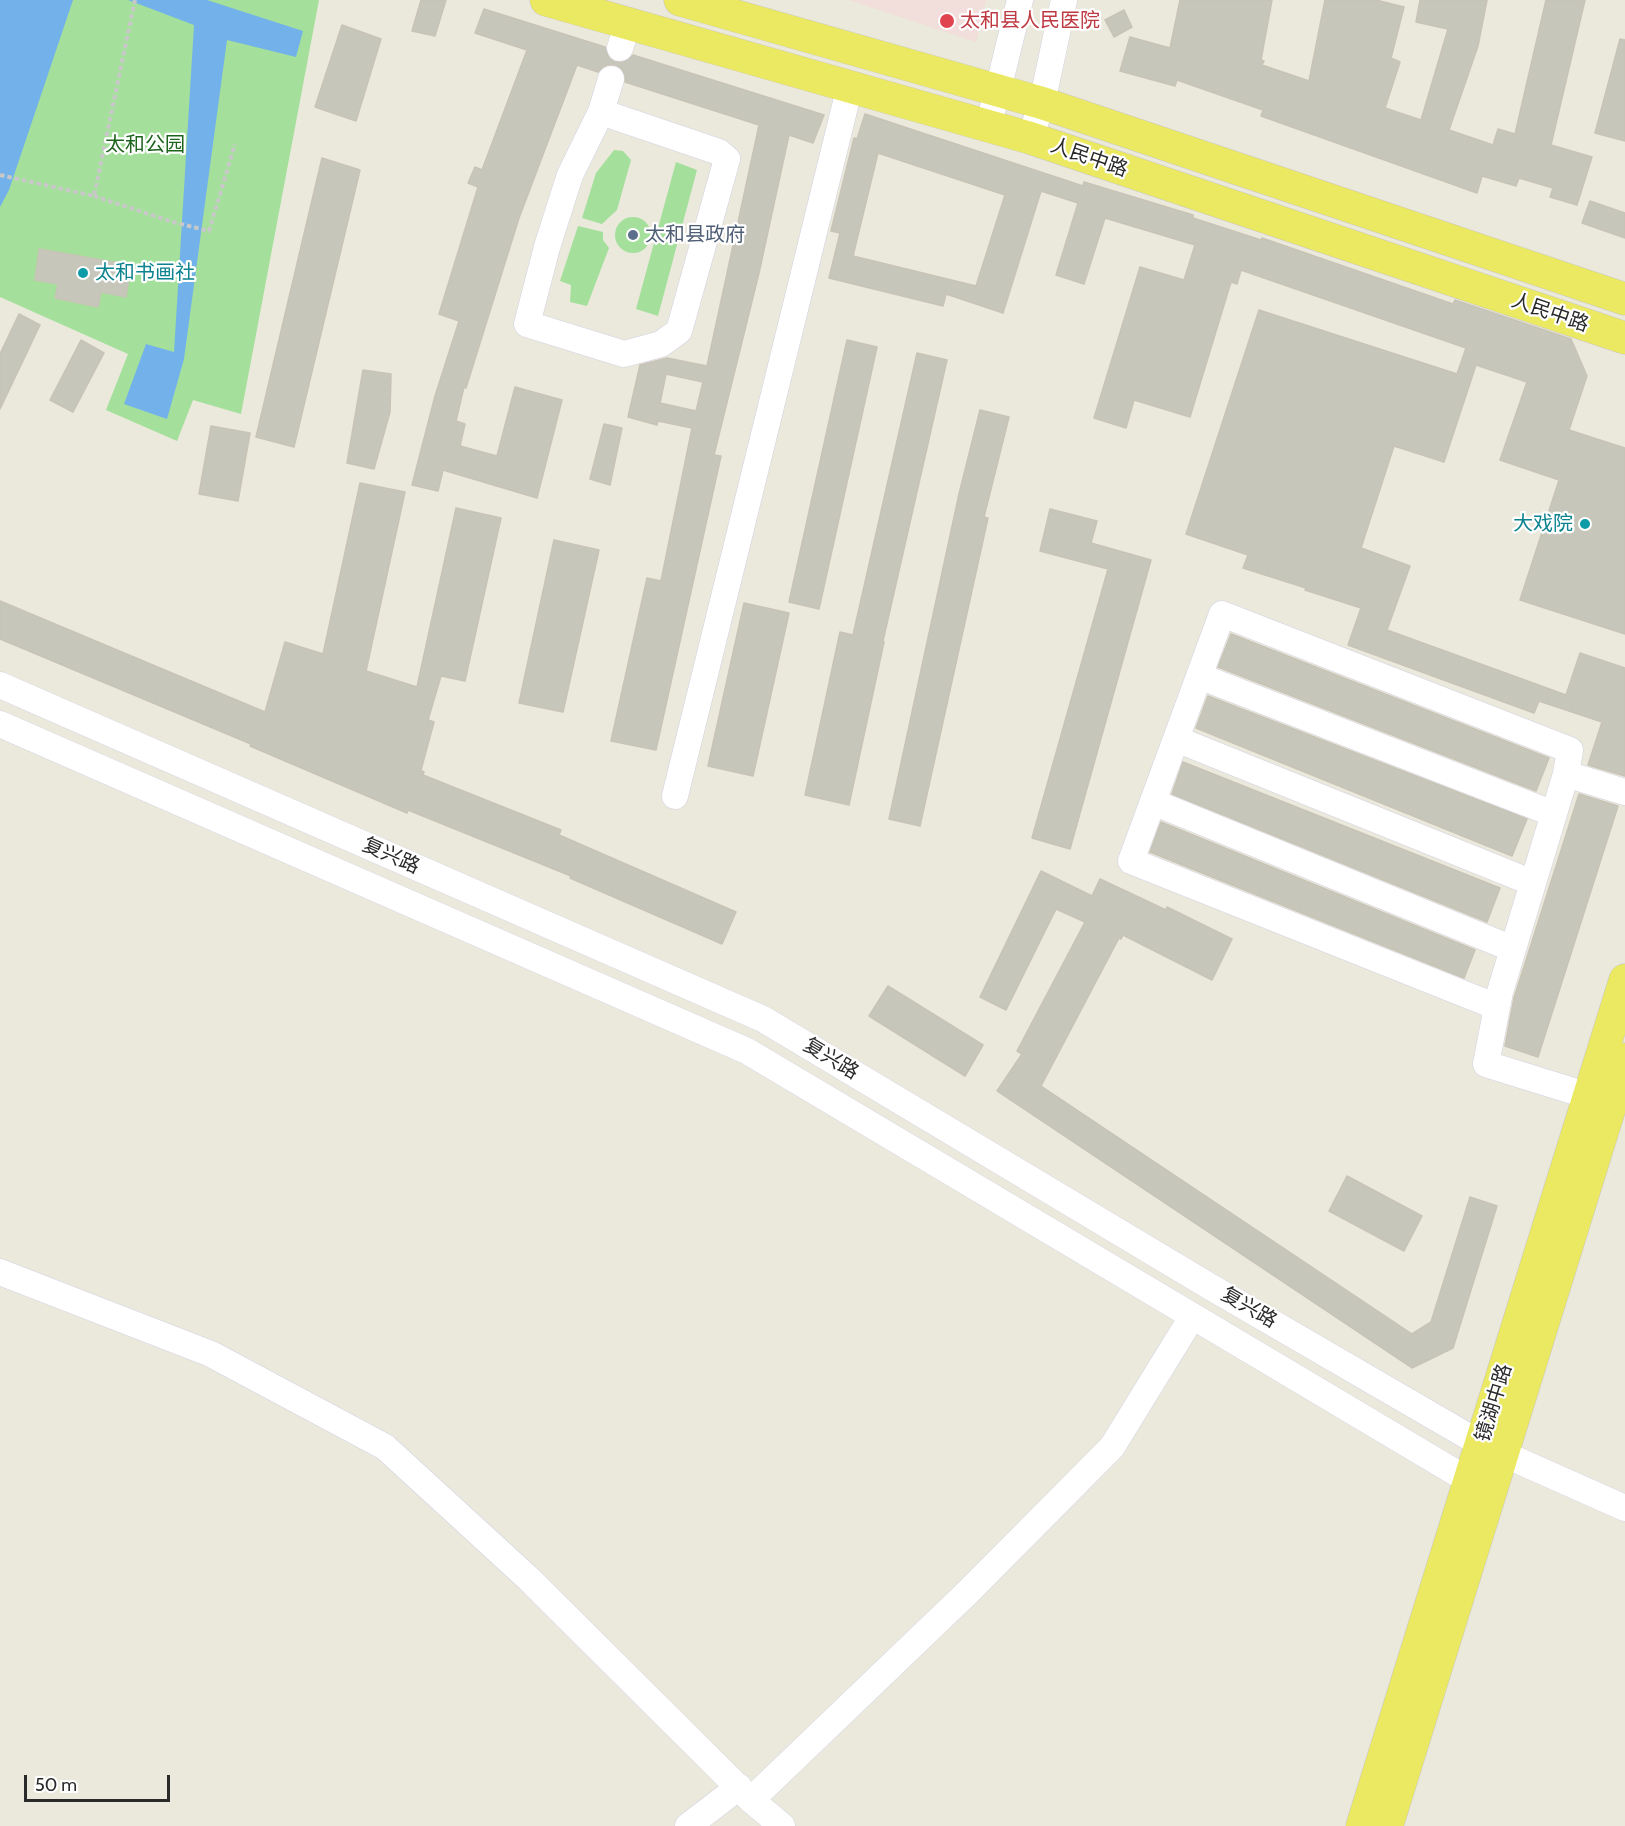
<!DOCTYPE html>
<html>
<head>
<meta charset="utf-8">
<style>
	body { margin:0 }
	#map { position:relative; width:1625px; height:1826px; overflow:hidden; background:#ebe8dc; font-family:Cabin,sans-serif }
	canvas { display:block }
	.scale { position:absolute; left:24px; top:1775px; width:146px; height:27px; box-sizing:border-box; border:3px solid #2a2a2a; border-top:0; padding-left:8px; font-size:18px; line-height:21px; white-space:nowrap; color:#2a2a2a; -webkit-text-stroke:4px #fff; paint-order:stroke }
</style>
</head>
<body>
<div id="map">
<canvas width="1625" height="1826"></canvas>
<div class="scale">50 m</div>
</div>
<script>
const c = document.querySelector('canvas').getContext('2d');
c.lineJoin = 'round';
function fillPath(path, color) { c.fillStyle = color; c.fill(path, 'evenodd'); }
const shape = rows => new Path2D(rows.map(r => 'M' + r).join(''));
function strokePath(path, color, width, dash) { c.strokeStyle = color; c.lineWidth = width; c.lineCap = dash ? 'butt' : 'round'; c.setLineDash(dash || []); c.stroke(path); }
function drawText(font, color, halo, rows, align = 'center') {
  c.font = font + ' Cabin,"Noto Sans SC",sans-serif'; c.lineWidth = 4.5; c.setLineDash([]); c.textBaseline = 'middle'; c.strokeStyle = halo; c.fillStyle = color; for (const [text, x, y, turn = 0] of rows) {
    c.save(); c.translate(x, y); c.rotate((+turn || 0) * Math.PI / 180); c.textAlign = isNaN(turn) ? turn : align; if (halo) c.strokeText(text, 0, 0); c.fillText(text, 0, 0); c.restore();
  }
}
const medical = shape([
	[849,0,986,0,976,42]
]);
const green = shape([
	[0,0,319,0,241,414,193,400,177,441,106,410,128,354,0,297],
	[614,150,623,151,631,160,617,210,602,224,582,218,596,173],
	[676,162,697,170,658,316,636,309],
	'615 235a18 18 0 1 1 36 0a18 18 0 1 1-36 0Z',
	[578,226,603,232,603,240,609,248,587,306,570,302,571,285,560,281]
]);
const water = shape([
	[0,0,73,0,9,190,0,207],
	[128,0,207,0,303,31,296,57,227,40,184,359,167,419,124,404,146,344,174,352,194,25]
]);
const building = shape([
	[421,0,446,0,435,36,412,31,421,0],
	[1180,0,1272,0,1261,60,1264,61,1262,65,1309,81,1325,0,1376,0,1404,7,1391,58,1400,62,1385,108,1421,120,1448,29,1416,22,1420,0,1487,0,1478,46,1449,130,1493,145,1498,129,1515,134,1546,0,1585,0,1551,145,1592,157,1577,205,1550,197,1553,188,1519,178,1516,186,1482,176,1477,193,1261,116,1263,110,1177,80,1175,86,1120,71,1130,37,1170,48,1180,0],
	[484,9,605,47,609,58,615,62,624,62,633,55,824,115,813,143,789,135,759,273,714,455,721,456,656,750,611,741,647,578,661,581,692,428,658,421,657,425,628,417,640,365,667,358,707,366,759,125,625,82,625,75,622,69,616,65,607,65,598,72,577,65,519,218,466,388,464,387,456,421,465,424,460,446,497,456,515,387,562,400,537,498,443,470,438,491,412,485,435,396,459,321,439,314,478,187,468,183,475,167,482,170,527,50,475,33,484,9],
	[666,374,703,382,696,411,660,403,666,374],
	[1124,10,1132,27,1114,37,1105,20,1124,10],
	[342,25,381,39,356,121,315,107,342,25],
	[1620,39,1625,40,1625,141,1595,133,1620,39],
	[865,114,1083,186,1084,182,1193,215,1193,218,1261,240,1262,238,1453,304,1455,300,1571,339,1587,376,1569,430,1625,448,1625,634,1520,600,1559,480,1500,460,1527,382,1476,365,1444,462,1394,446,1361,548,1410,566,1387,630,1566,695,1580,653,1625,668,1625,776,1588,765,1602,722,1539,701,1534,713,1348,645,1361,608,1305,590,1306,588,1243,568,1248,555,1186,534,1259,310,1457,374,1466,348,1241,270,1237,284,1231,282,1190,417,1134,400,1126,428,1094,418,1140,267,1184,280,1195,245,1105,218,1084,284,1056,275,1078,203,1041,191,1003,313,946,294,943,306,829,278,840,233,831,231,854,138,857,139,865,114],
	[878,153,1005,195,976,286,853,256,878,153],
	[322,158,360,170,294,447,256,437,322,158],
	[1590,201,1625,213,1625,238,1582,223,1590,201],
	[39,249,131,265,126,297,101,292,98,307,55,298,58,284,35,280,39,249],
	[19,314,40,325,0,409,0,354,19,314],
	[81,340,104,353,73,412,50,400,81,340],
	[847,340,877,347,819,609,789,602,847,340],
	[917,353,947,360,883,641,884,642,849,805,805,795,840,632,853,635,917,353],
	[363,370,391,374,390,412,374,469,347,463,363,370],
	[980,410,1009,417,984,517,988,518,920,826,889,819,959,494,980,410],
	[604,424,622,428,610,485,590,479,604,424],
	[211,426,250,433,238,501,199,494,211,426],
	[360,483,405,492,366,671,417,687,456,508,501,518,465,681,441,676,428,720,434,722,421,770,424,772,423,775,561,830,559,835,736,912,722,944,570,878,571,876,408,810,407,813,250,746,251,744,0,639,0,601,265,712,285,642,323,654,360,483],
	[1050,509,1097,521,1091,543,1151,560,1070,849,1032,838,1108,569,1040,551,1050,509],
	[554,540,599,550,563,712,519,703,554,540],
	[744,603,789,613,753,776,708,766,744,603],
	[1231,634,1549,758,1536,791,1218,667,1231,634],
	[1208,696,1527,819,1512,856,1196,728,1208,696],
	[1183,762,1500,888,1487,922,1172,794,1183,762],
	[1579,794,1618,806,1538,1057,1505,1046,1514,998,1579,794],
	[1161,822,1475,950,1464,978,1150,852,1161,822],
	[1041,871,1092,896,1100,879,1166,910,1167,907,1232,939,1212,980,1123,935,1121,939,1119,938,1041,1086,1412,1334,1431,1322,1470,1197,1497,1206,1453,1348,1412,1368,997,1091,1022,1054,1017,1051,1085,922,1056,909,1006,1010,980,997,1041,871],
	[888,986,983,1045,965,1076,869,1016,888,986],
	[1347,1176,1422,1216,1404,1251,1329,1211,1347,1176]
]);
const path = shape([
	[0,175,94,196,135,0],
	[94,196,173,222,209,231,235,144]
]);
const minor = shape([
	[620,48,628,23],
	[601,112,719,152,727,159,679,331,661,344,624,354,527,324,547,247,570,175,601,112,611,79],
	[988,125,998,90,1020,0],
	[1030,138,1042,103,1064,0],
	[1199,676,1554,814],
	[0,685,763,1019,1209,1286,1481,1444,1625,1508],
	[0,724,747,1051,1468,1480,1483,1492],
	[1176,739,1533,883],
	[1566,774,1625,792],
	[675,796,850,86],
	[1153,802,1513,949],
	[1497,1007,1131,861,1222,614,1570,750,1566,774,1500,992,1497,1007,1486,1064,1589,1096],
	[0,1272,211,1354,385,1447,529,1579,751,1800,782,1826],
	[751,1800,967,1593,1112,1447,1192,1317],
	[688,1826,739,1787]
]);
const major = shape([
	[546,0,1030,138,1625,338],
	[680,0,1042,103,1625,299],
	[1362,1826,1625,980],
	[1387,1826,1625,1059]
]);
const markers = [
	[947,21,8,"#e0444e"],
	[633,235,6,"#5c6f8a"],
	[83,273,6,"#0f9aa8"],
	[1585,524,6,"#0f9aa8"]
];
const healthNames = [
	["太和县人民医院",960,21]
];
const parkNames = [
	["太和公园",145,145]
];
const streetNames = [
	["人民中路",1089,158,19],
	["人民中路",1550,313,19],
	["复兴路",391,856,24],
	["复兴路",831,1059,31],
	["复兴路",1249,1308,30],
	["镜湖中路",1494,1403,-73]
];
const serviceNames = [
	["太和县政府",645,235]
];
const cultureNames = [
	["太和书画社",95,273],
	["大戏院",1573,524,"right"]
];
fillPath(medical, '#f2deda');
fillPath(green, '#a4e09b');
fillPath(water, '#73b1ea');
fillPath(building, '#c7c6bb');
strokePath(building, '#c7c4b6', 1.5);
strokePath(minor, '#d2d2e2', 27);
strokePath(major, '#c8c8c8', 33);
strokePath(path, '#c8c8c8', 4, [4.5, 3]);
strokePath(minor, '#fff', 26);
strokePath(major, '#ebe862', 32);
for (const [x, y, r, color] of markers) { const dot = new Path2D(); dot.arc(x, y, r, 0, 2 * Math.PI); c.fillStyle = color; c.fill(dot); strokePath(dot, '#fff', 2); }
drawText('20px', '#be3a42', '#fff', healthNames, 'left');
drawText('20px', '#1d641d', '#fff', parkNames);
drawText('20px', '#2a2a2a', '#fff', streetNames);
drawText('20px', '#4e5e75', '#fff', serviceNames, 'left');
drawText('20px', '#0d838f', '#fff', cultureNames, 'left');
</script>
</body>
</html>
